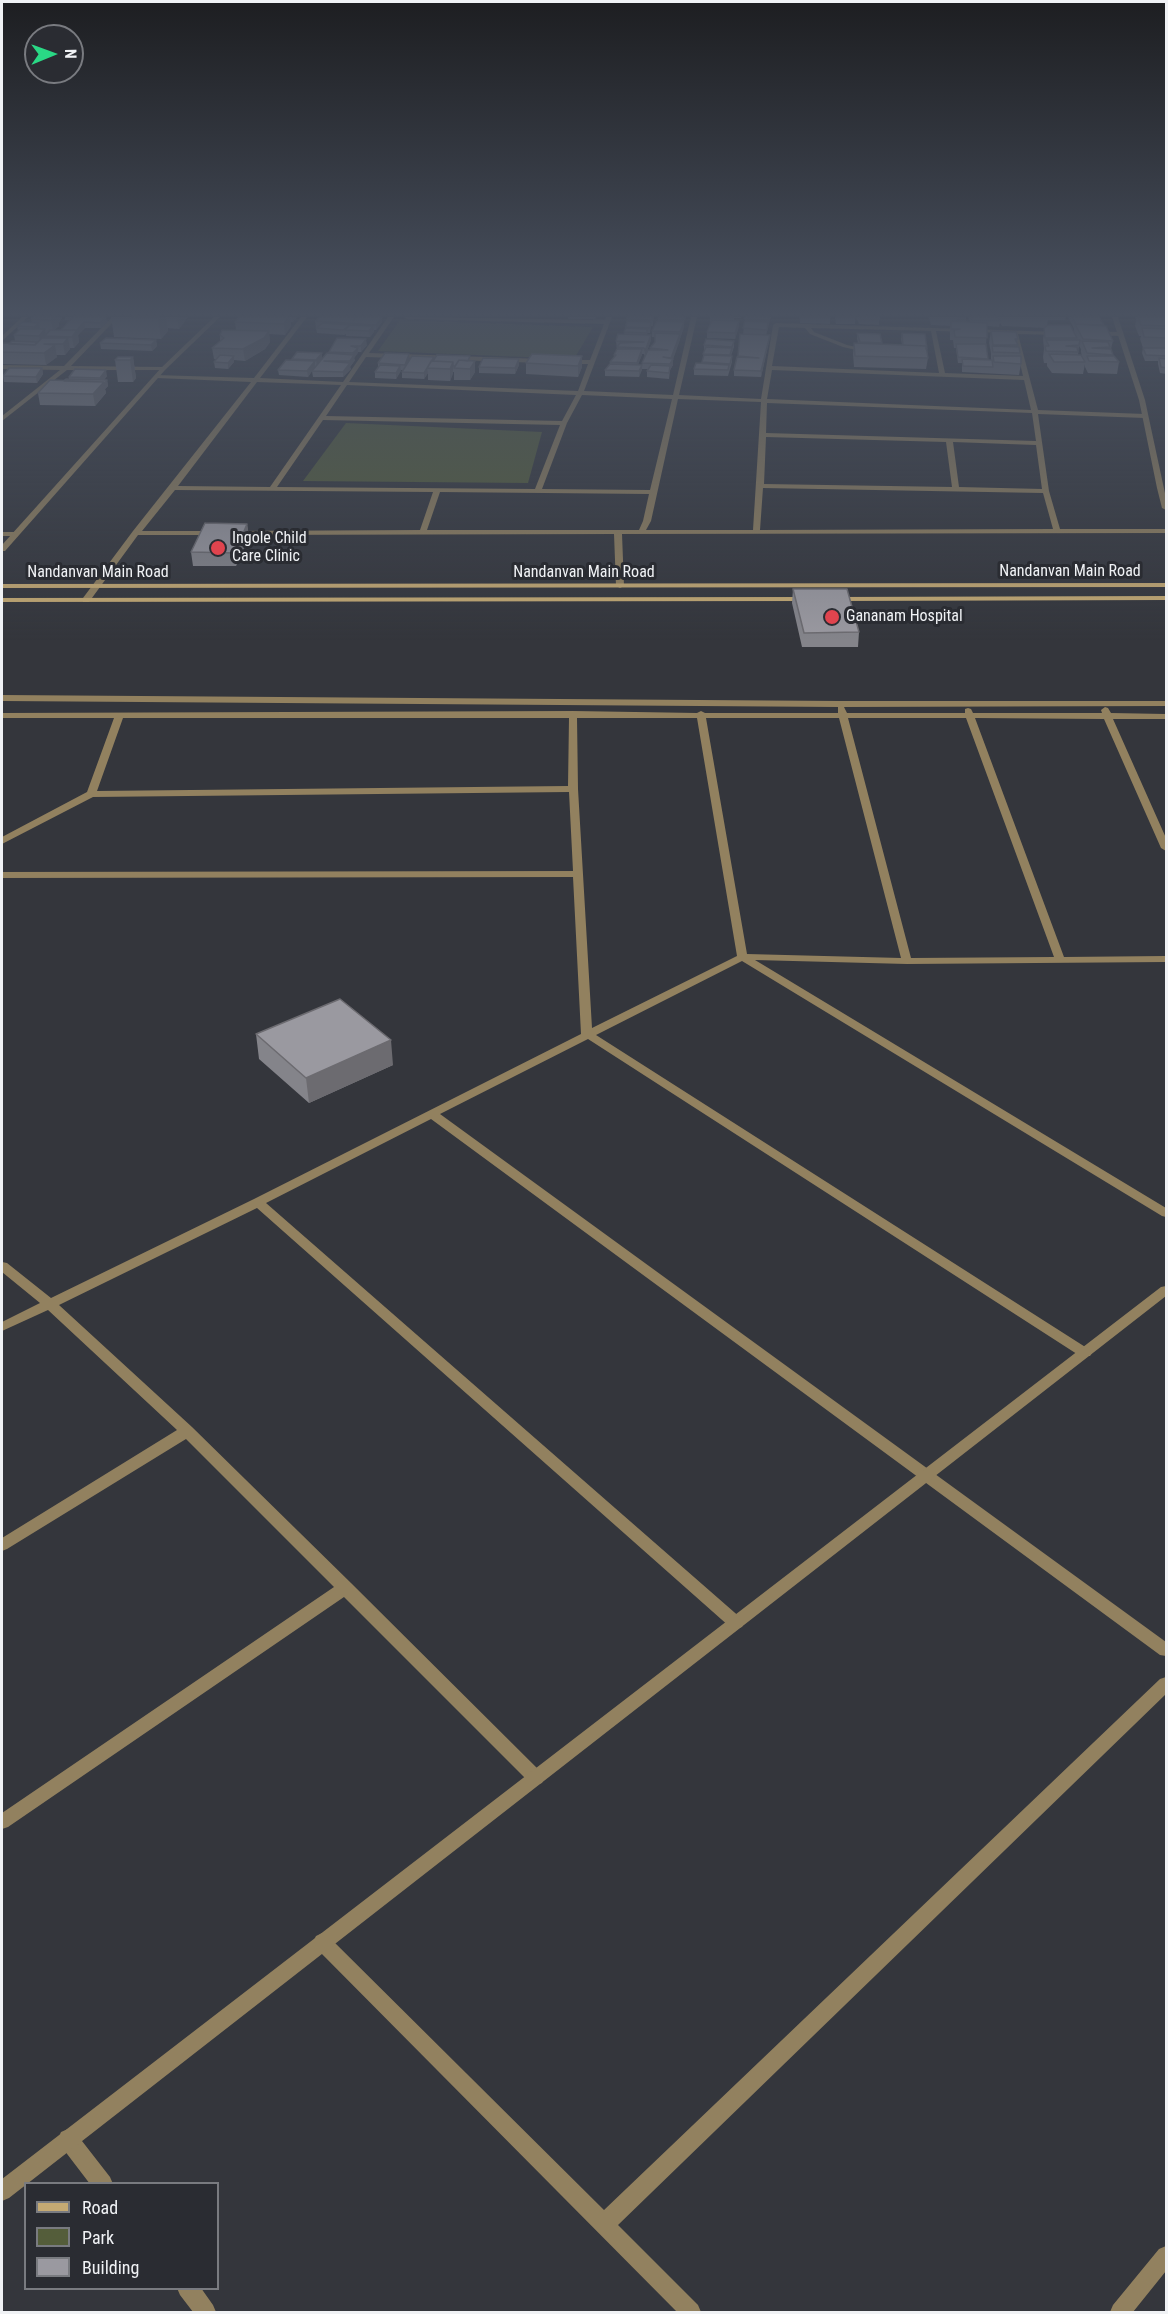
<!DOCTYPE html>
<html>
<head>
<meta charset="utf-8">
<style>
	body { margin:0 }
	#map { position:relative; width:1168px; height:2314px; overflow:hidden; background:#34363c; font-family:"Roboto Condensed",sans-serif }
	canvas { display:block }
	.frame { position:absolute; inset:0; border:3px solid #f0f2f5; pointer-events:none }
	.legend { position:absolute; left:24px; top:2182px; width:195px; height:108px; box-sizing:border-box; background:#2a2c32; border:2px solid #797b80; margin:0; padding:8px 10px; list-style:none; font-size:18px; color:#f0f2f5 }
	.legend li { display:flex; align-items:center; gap:12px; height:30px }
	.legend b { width:30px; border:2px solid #797b80 }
	.north { position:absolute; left:24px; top:24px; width:60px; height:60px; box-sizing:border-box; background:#2a2c32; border:2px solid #797b80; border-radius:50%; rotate:89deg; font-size:16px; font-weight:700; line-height:24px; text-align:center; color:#f0f2f5 }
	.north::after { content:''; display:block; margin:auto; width:21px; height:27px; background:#2ad885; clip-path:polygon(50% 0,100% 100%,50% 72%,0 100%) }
</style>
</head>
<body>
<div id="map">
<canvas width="1168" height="2314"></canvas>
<div class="frame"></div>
<ul class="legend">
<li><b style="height:8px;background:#c5aa73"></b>Road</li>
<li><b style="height:16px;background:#545d3a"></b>Park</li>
<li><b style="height:16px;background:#9a99a0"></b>Building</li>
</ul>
<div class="north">N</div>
</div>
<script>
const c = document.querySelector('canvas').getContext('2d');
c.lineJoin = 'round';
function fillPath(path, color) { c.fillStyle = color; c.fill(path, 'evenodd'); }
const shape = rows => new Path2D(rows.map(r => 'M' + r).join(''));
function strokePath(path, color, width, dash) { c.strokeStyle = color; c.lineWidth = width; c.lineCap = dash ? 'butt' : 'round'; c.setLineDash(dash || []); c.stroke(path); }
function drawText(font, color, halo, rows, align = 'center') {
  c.font = font + ' "Roboto Condensed",sans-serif'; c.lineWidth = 6; c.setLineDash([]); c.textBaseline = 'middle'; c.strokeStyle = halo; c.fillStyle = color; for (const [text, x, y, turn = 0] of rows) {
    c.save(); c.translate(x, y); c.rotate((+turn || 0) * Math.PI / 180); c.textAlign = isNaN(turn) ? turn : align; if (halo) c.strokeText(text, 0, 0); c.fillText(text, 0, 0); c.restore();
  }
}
const green = shape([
	[400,320,593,327,574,359,378,351],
	[346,423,542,432,528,483,303,481]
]);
const minor = shape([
	[22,317,28,317,2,341,2,336,22,317],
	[112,317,118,317,71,366,163,367,165,370,67,370,2,421,2,416,60,370,2,369,2,365,64,366,112,317],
	[301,317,307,317,260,378,343,382,388,317,394,317,369,353,542,359,545,361,542,363,366,357,349,382,578,391,588,364,565,364,562,362,565,360,590,360,604,324,407,319,404,317,605,320,606,317,612,317,584,391,673,395,691,317,697,317,679,395,761,399,773,325,776,323,1060,332,1058,335,1018,334,1038,410,1145,414,1148,416,1145,418,1038,414,1049,491,1060,529,1166,529,1166,533,622,534,624,586,620,588,616,586,614,534,232,535,228,533,232,531,420,530,433,492,175,490,142,531,214,531,218,533,217,535,138,535,89,602,83,602,83,598,133,531,251,382,157,378,155,375,254,378,301,317],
	[779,327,805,328,810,334,843,347,870,353,872,350,847,345,814,332,811,328,931,331,939,373,772,366,779,327],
	[936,331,1013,333,1023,376,945,373,936,331],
	[772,370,1024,380,1031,410,767,399,772,370],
	[257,382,341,385,270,487,178,486,257,382],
	[347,385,576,395,562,421,326,416,347,385],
	[582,395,672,399,650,490,542,489,567,423,582,395],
	[678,399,761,402,753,530,646,530,651,521,678,399],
	[767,403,1032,413,1036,441,766,433,767,403],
	[323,420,560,425,535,489,277,487,323,420],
	[766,437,946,442,952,487,764,484,766,437],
	[953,442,1036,445,1042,489,959,487,953,442],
	[763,488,1043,493,1053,529,760,530,763,488],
	[440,492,649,494,643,521,639,530,427,530,440,492],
	[1093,332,1119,332,1122,334,1119,336,1091,335,1093,332],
	[2,532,14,532,18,534,14,536,2,536,2,532],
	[2,695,839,701,1166,701,1166,706,844,707,847,713,965,713,965,709,968,708,971,709,973,713,1102,713,1101,710,1105,707,1108,708,1111,713,1166,714,1166,719,1113,719,1166,838,1166,851,1161,848,1104,719,975,718,1064,957,1166,956,1166,962,907,964,755,960,1166,1208,1166,1217,1162,1216,742,961,596,1035,1090,1350,1092,1353,1090,1356,1080,1356,588,1039,440,1114,1166,1642,1166,1656,1160,1655,431,1119,266,1203,742,1619,744,1623,742,1627,736,1629,730,1627,257,1208,59,1305,192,1427,351,1583,542,1773,544,1778,542,1783,536,1785,530,1783,344,1597,8,1827,2,1829,2,1813,334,1587,186,1439,7,1549,2,1551,2,1538,177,1430,48,1310,2,1331,2,1322,40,1303,2,1272,2,1262,7,1263,51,1298,254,1199,581,1034,573,877,2,878,2,872,573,871,569,792,93,797,2,844,2,837,87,792,114,718,2,718,2,713,573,711,697,713,701,711,705,713,838,713,838,707,2,701,2,695],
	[123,718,569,718,568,786,97,791,123,718],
	[577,718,697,718,737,956,592,1028,578,789,577,718],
	[706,718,839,718,901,958,747,954,706,718],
	[848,718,966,718,1054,957,911,958,848,718],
	[1166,1677,1166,1694,618,2225,698,2305,701,2312,677,2312,316,1948,313,1942,316,1936,322,1933,328,1936,604,2210,1160,1679,1166,1677],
	[68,2129,75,2132,110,2177,113,2184,90,2184,61,2146,58,2139,61,2132,68,2129],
	[1166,2246,1166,2271,1133,2312,1110,2312,1113,2305,1159,2249,1166,2246],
	[177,2288,201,2288,213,2305,216,2312,193,2312,180,2295,177,2288]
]);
const tertiary = shape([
	[214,317,220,317,165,370,5,551,2,551,2,545,161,368,214,317],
	[1112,317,1118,317,1145,400,1166,498,1166,510,1162,508,1157,488,1139,400,1112,317],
	[1166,1286,1166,1296,9,2198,2,2201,2,2179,1161,1287,1166,1286]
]);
const secondary = shape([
	[1166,583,1166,587,2,588,2,584,1166,583],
	[1166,596,1166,600,835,601,831,599,835,597,1166,596],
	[808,597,811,597,811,601,2,602,2,598,808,597]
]);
const wall = shape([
	[32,317,62,317,62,318,59,323,59,326,54,330,61,330,70,320,65,320,65,317,106,317,107,322,101,328,85,328,78,335,79,342,74,348,70,348,70,349,65,355,56,355,57,357,46,365,2,364,2,343,9,344,15,341,14,335,18,331,17,326,32,323,31,319],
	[111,317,188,317,179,329,168,328,168,331,161,339,114,337],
	[239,317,297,317,293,322,291,322,291,326,285,335,269,334,270,342,265,349,245,361,234,360,234,362,228,369,215,368,214,362,217,360,214,359,212,348,220,341,220,335,236,330,235,322],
	[568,317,596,317,595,319,568,319],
	[626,317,654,317,653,319,653,326,651,326,650,333,647,333,647,335,651,335,651,340,645,357,655,342,655,337,652,337,652,331,658,321,658,317,686,317,684,322,684,327,673,359,673,365,670,370,669,379,647,377,647,371,649,369,642,369,639,377,605,376,605,370,610,364,610,362,614,358,614,355,617,349,616,341,624,334,626,323,627,318],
	[642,354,644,354,645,357,642,365,638,365],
	[710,317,741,317,741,318,734,318,734,321,739,321,739,326,735,339,707,338,707,332,711,323,710,323],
	[744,317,771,317,766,335,770,335,769,341,761,377,734,376,734,370,738,357,740,334,762,335,743,334,745,318],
	[800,317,830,317,830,324,800,323],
	[835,317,855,317,855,324,836,324],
	[856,317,879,317,879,325,859,324],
	[928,317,1066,317,1065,320,1048,320,1047,326,1074,332,1074,329,1068,317,1099,317,1104,325,1113,341,1111,349,1113,356,1119,362,1117,374,1088,373,1085,367,1085,364,1083,374,1052,373,1047,366,1047,363,1044,363,1043,357,1044,349,1043,339,1045,328,1002,326,1000,323,999,327,987,326,986,346,988,360,991,360,991,353,989,343,991,331,1018,339,1017,343,1020,353,1021,364,1019,375,962,372,962,363,958,363,956,348,954,348,953,340,950,340,950,326,931,325,929,318],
	[966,317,968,317,970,322,966,322],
	[1079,346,1081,349,1081,352,1082,357,1078,355],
	[1135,317,1167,317,1167,374,1160,373,1158,364,1158,361,1145,361,1142,353,1143,348,1140,339,1141,336,1139,336,1135,326,1136,321],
	[356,318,382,322,376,330,374,330,374,332,370,337,346,336,346,334,344,335,317,333,316,328,318,327,316,327,315,321],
	[857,333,882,343,882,344,902,345,901,339,902,333,927,349,928,358,926,369,854,367,853,354,854,343,858,343,857,339],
	[337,338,367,345,361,352,358,352,354,358,355,360,350,367,351,369,343,377,313,377,312,371,317,366,315,366,308,377,279,375,278,370,292,360,292,359,322,359,329,354,329,352],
	[156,340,157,346,152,351,101,349,100,343],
	[734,341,734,347,731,356,732,356,732,362,728,376,694,375,694,369,702,364,704,351,704,345],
	[582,356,582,367,578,377,526,374,526,363],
	[133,357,136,378,133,382,118,382,115,360],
	[519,359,519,365,515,374,479,373,479,367],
	[409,361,475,361,475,372,470,380,454,380,454,372,453,372,450,381,428,380,428,373,424,379,402,378,402,372,403,370,401,370,396,379,375,378,375,372,378,368,378,363],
	[42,368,43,374,37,383,4,382,3,376],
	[107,376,104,380,107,380,108,386,105,389,106,393,95,406,40,405,38,393,64,381,69,379,69,377],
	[247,524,249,537,236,566,193,566,191,552],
	[793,589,859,632,858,647,802,647,792,603],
	[256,1034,393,1065,309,1103,259,1059]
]);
const shadedWall = shape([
	[55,317,62,317,62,318,59,323,59,326,53,331,51,320],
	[105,317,106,317,107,322,101,328,100,323],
	[159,317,166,317,168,331,161,339,158,318],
	[178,317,188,317,179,329,177,318],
	[288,317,290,317,291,326,285,335,284,324],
	[292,317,297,317,293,322],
	[382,317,382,322,376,330,376,325],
	[957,317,966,317,965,325,956,326],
	[739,321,739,326,735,339,735,333],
	[84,322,85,328,78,335,79,342,74,348,72,337],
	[684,322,684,327,680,338,680,332],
	[39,323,41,334,35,336,34,327],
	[373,326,374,332,370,337,369,331],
	[45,329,46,336,45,336,46,342,41,347,39,336],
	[269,331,270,342,265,349,245,361,243,349],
	[680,334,680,340,673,359,673,365,670,370,671,358],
	[651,335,651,340,645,357,645,351],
	[770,335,769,341,761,377,761,371],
	[68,338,70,349,65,355,63,344],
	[366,339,367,345,361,352,361,346],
	[156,340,157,346,152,351,151,345],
	[55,345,57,357,46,365,44,353],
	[358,348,358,353,354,358,355,360,350,367,351,369,343,377,343,372,350,363,350,361,353,356,353,353],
	[642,349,642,355,636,368,637,363],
	[322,353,322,359,317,366,316,360],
	[409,354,410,360,405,370,405,365],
	[234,356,234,362,228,369,228,363],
	[582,356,582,367,578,377,578,366],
	[133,357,136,378,133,382,130,360],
	[434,357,434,362,427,368,428,373,424,379,424,373],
	[519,359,519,365,515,374,515,368],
	[315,361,315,367,308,377,307,371],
	[475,361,475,372,470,380,470,369],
	[453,362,453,374,450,381,450,369],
	[642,365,642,370,639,377,639,371],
	[400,366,401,371,396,379,396,373],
	[42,368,43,374,37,383,36,377],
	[106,370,107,376,101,384,100,378],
	[107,380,108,386,105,389,106,393,95,406,93,394,104,382],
	[247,524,249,537,236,566,235,553],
	[391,1040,393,1065,309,1103,306,1078]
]);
const building = shape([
	[33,317,55,317,51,320,31,319,33,317],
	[73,317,105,317,100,323,84,322,77,330,61,330,73,317],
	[132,317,159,317,158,318,132,317],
	[239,317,288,317,284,324,235,322,239,317],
	[320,317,355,317,354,320,356,317,382,317,376,325,315,321,320,317],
	[627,317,653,317,653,320,627,319,627,317],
	[659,317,684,317,683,320,658,319,659,317],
	[710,317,734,317,733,318,710,317],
	[745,317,769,317,769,320,744,319,745,317],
	[800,317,830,317,830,318,800,318,800,317],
	[836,317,855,317,856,318,836,318,836,317],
	[859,317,879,317,880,319,859,319,859,317],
	[971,317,997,317,1000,321,972,320,971,317],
	[1072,317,1099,317,1104,325,1076,324,1072,317],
	[1138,317,1167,317,1167,326,1141,325,1138,317],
	[712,320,739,321,735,333,707,332,712,320],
	[627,321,651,322,650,328,626,327,627,321],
	[657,321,684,322,680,332,652,331,657,321],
	[745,321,768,322,767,330,743,328,745,321],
	[951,321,987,323,987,338,955,337,954,330,960,329,951,329,951,321],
	[23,322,39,323,34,327,17,326,23,322],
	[323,323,350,325,343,330,316,328,323,323],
	[1075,324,1106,326,1113,341,1083,339,1075,324],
	[350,325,373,326,369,331,345,330,350,325],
	[1048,325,1070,325,1077,338,1045,338,1044,328,1048,325],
	[626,328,647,329,647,333,624,332,626,328],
	[1142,328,1167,329,1167,338,1144,337,1142,328],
	[20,329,45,329,39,336,14,335,20,329],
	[50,330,77,330,72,337,45,336,50,330],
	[222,330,269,331,264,338,243,349,212,348,224,338,220,335,222,330],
	[991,331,1016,332,1018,339,1015,339,1018,345,993,345,991,331],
	[655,333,680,334,671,358,663,357,673,359,670,364,642,363,648,350,668,350,650,348,655,342,655,333],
	[857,333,880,334,882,343,860,342,857,333],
	[902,333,925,334,927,349,926,349,926,346,903,345,902,333],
	[618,334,651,335,645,351,644,348,617,347,620,343,644,342,616,341,618,334],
	[740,334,770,335,761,371,734,370,737,357,759,358,738,356,740,334],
	[42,338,68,338,63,344,44,344,55,345,44,353,2,352,2,343,35,345,42,338],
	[106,338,156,340,151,345,100,343,106,338],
	[337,338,366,339,361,346,351,346,358,348,353,353,329,352,337,338],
	[706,339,734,341,732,347,704,345,706,339],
	[1046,340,1080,340,1079,345,1066,346,1077,347,1078,352,1046,351,1045,346,1049,346,1046,340],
	[12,341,37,342,35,345,9,344,12,341],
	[1082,341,1108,342,1110,347,1092,348,1111,349,1113,355,1087,353,1082,341],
	[854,343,926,346,928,358,855,356,854,343],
	[956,344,986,344,988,359,958,357,956,344],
	[992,346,1019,347,1020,353,993,352,992,346],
	[706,347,732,348,730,355,703,354,706,347],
	[1143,348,1167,348,1167,356,1146,355,1143,348],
	[617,349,642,349,637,363,610,362,616,355,614,355,617,349],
	[297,352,322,353,316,360,292,359,297,352],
	[327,353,354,355,350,361,324,361,350,363,343,372,312,371,327,353],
	[385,353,409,354,405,365,378,363,385,353],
	[532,354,582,356,578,366,526,363,532,354],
	[1049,354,1081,355,1085,362,1054,362,1049,354],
	[220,355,234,356,228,363,214,362,220,355],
	[437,355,470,356,468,361,459,360,455,366,453,366,453,362,433,361,437,355],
	[704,355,732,356,730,364,702,362,704,355],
	[412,356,434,357,424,373,402,372,412,356],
	[993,356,1021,356,1021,364,994,362,993,356],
	[1087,356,1114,356,1119,362,1089,361,1087,356],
	[118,357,133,357,130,360,115,360,118,357],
	[483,358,519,359,515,368,479,367,483,358],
	[1159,358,1167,359,1167,368,1161,367,1159,358],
	[962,359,992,360,993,367,963,366,962,359],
	[286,360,315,361,307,371,278,370,286,360],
	[459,360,475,361,470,369,454,368,459,360],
	[431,361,453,362,450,369,427,368,431,361],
	[696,363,729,365,728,370,694,369,696,363],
	[610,364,642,365,639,371,605,370,610,364],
	[380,365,400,366,396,373,375,372,380,365],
	[651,365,670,366,669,373,647,371,651,365],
	[9,368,42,368,36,377,3,376,9,368],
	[75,369,106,370,100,378,69,377,75,369],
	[66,379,107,380,105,383,104,382,64,381,66,379],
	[50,380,104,382,93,394,38,393,50,380],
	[205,523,247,524,235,553,191,552,205,523],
	[793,589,847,589,859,632,804,633,793,589],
	[340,999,391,1040,306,1078,256,1034,340,999]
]);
const markers = [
	[218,548,8,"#e0444e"],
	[832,617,8,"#e0444e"]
];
const farPoinames = [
	["Ingole Child",232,539],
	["Care Clinic",232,557],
	["Gananam Hospital",846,617]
];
const farStreetnames = [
	["Nandanvan Main Road",1070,572],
	["Nandanvan Main Road",98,573],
	["Nandanvan Main Road",584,573]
];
fillPath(green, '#545d3a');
fillPath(minor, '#92815f');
fillPath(tertiary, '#92815f');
fillPath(secondary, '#c5aa73');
fillPath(wall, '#84848a');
fillPath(shadedWall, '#6c6b70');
fillPath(building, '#9a99a0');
strokePath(building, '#6c6b70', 1.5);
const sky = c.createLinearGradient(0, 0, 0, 641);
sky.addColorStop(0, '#1d1e21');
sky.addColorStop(0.49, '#4a5261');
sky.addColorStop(1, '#4a526100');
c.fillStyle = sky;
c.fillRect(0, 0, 1168, 641);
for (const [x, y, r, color] of markers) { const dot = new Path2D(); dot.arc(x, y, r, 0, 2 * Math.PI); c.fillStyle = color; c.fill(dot); strokePath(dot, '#2a2c32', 2); }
drawText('16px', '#f0f2f5', '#2a2c32', farPoinames, 'left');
drawText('16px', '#f0f2f5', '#2a2c32', farStreetnames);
</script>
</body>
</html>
